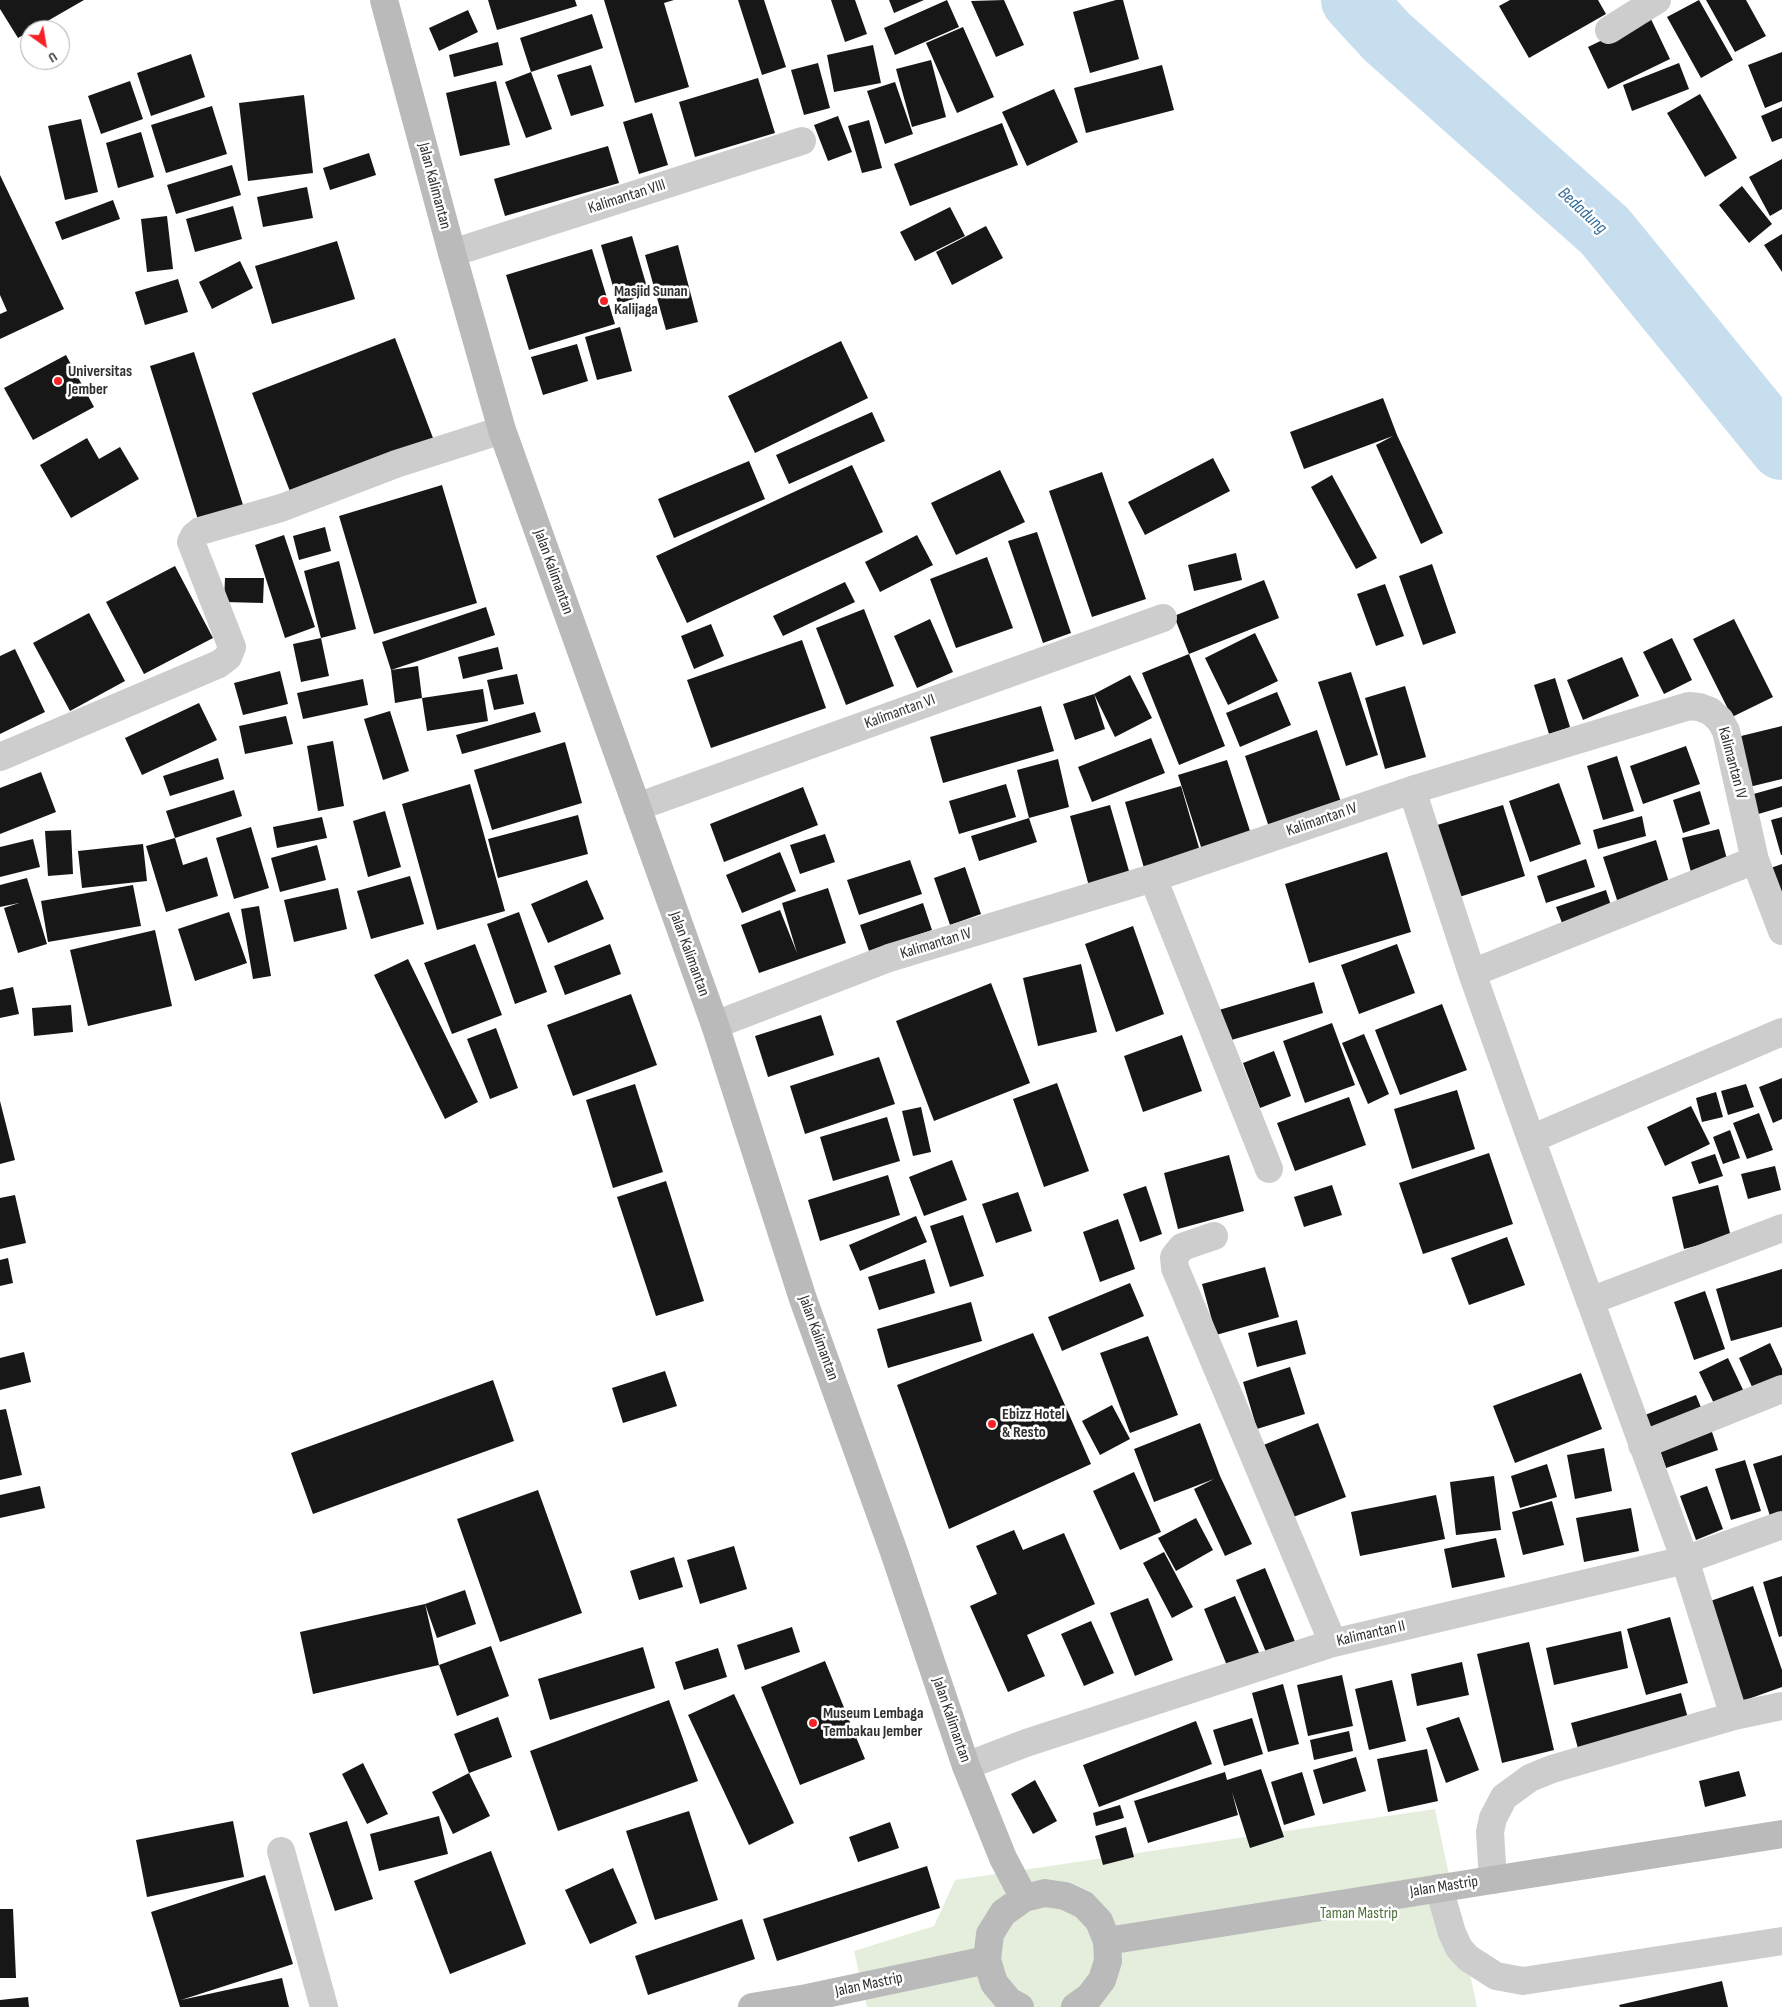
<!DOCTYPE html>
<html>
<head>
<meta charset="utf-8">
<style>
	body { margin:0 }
	#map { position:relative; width:1782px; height:2007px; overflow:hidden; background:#fff; font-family:"Sofia Sans Condensed",sans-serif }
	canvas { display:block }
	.north { position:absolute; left:20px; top:20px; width:50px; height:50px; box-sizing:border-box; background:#fff; border:1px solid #acacac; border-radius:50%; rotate:148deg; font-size:14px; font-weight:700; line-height:20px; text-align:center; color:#303030 }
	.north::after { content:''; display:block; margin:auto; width:18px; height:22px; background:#f62228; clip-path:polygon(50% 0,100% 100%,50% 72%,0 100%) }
</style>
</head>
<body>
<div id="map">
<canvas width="1782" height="2007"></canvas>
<div class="north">U</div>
</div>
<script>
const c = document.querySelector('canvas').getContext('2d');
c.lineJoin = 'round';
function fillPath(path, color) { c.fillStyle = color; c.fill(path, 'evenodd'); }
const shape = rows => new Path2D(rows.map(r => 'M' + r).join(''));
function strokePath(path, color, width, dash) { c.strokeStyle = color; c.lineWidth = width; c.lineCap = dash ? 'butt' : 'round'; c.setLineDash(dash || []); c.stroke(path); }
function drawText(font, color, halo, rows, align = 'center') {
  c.font = font + ' "Sofia Sans Condensed",sans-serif'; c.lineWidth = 5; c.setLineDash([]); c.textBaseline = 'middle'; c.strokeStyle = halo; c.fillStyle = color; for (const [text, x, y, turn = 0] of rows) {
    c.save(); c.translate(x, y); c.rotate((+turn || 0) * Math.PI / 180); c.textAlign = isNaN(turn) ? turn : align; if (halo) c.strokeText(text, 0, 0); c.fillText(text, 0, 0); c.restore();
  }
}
const green = shape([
	[1435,1809,1477,2007,867,2007,854,1951,934,1926,955,1880]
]);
const river = shape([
	[1353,0,1387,37,1605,231,1782,448]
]);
const building = shape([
	[0,0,84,0,18,38,0,9],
	[488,0,575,0,577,6,497,30],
	[604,0,674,0,664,3,689,87,635,103],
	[738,0,764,0,786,67,762,75],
	[831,0,855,0,867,34,845,42],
	[889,0,924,0,894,13],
	[947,0,959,27,895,55,884,28],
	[1004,0,1024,45,996,57,971,1],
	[1116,0,1123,0,1139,59,1090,73,1073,12],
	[1510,0,1598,0,1606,14,1529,58,1499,6],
	[1699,0,1733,60,1701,78,1667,17],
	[1706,0,1746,0,1766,36,1735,52],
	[468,10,478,32,439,51,429,28],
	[592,14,603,48,531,72,552,129,526,138,505,82,531,72,520,38],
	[1650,17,1670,59,1608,89,1588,47],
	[963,27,994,97,957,113,926,43],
	[498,42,503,65,454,77,449,55],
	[873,45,881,83,834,92,827,55],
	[1782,52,1782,101,1765,108,1748,65],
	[191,54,205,97,151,116,137,73],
	[931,60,946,117,912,127,896,69],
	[818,63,830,108,804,115,791,70],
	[1679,63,1689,89,1632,111,1623,85],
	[591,65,604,106,571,116,557,75],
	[1162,65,1174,110,1086,133,1074,88],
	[758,78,775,133,695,157,679,102],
	[130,81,143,119,101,134,88,96],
	[496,81,510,145,460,156,446,93],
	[895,82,913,134,885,144,867,91],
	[1054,89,1078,142,1027,166,1002,112],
	[1700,94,1737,158,1705,177,1667,113],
	[304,95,313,173,248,181,239,103],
	[212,106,227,154,166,173,151,125],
	[1782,107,1782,138,1772,142,1761,116],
	[652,113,668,165,639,174,623,122],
	[838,116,852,152,828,161,814,125],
	[81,119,98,192,65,200,48,126],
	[869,120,882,168,862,173,848,126],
	[1002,123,1018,165,910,206,894,164],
	[141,132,154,177,118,188,106,143],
	[608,146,619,183,505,216,494,179],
	[369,153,376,175,330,190,323,168],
	[1782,159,1782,209,1770,216,1749,177],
	[232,165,241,195,176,214,167,185],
	[0,175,64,309,0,339,0,314,7,311,0,295],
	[1742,186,1772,224,1749,243,1719,205],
	[307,187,313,218,263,227,257,197],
	[113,200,120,219,62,240,55,222],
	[233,206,242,239,195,252,186,219],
	[950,207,965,236,915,261,900,232],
	[167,216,173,269,147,272,141,219],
	[986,226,1003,258,952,285,936,252],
	[1782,234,1782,272,1764,245],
	[632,236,649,294,618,304,601,245],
	[337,241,355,299,272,324,255,266],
	[678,245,698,322,666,330,645,255],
	[592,249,615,324,529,350,506,275],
	[240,261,253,288,212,309,199,282],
	[178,279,188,312,145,325,135,292],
	[620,327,632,371,597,380,585,337],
	[395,338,433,438,291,494,252,393],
	[841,341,868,398,755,453,728,396],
	[577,344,588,381,543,395,531,357],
	[194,352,244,508,199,523,150,366],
	[66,355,94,407,33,440,4,388],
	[1383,398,1397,435,1443,533,1421,544,1376,445,1393,436,1304,469,1290,432],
	[872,412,885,441,789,484,776,455],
	[87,438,99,459,120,447,139,479,71,518,40,465],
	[1213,458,1230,491,1145,535,1128,502],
	[749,461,765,499,674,538,658,499],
	[852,465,883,532,687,623,656,556],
	[1000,470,1025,522,956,555,931,503],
	[1102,472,1146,599,1092,617,1049,491],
	[1332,475,1377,558,1356,569,1311,487],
	[442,485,477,603,374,634,339,516],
	[325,527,331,551,299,560,293,536],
	[1037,532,1071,633,1043,643,1008,541],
	[284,535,315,627,285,638,255,545],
	[917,535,933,565,880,592,865,562],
	[1236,553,1242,580,1194,591,1188,565],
	[987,557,1013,628,956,648,930,579],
	[339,561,356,629,321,638,329,676,301,682,293,644,321,638,304,571],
	[1432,564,1456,633,1423,645,1399,576],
	[175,566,213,638,144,674,106,602],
	[225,578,264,578,263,603,224,602],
	[1264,580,1279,618,1189,654,1174,616],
	[845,582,855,602,783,636,773,616],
	[1385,584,1404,636,1376,646,1357,594],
	[486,607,495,635,391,670,382,642],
	[864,609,894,686,846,705,816,628],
	[89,613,125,681,70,711,33,643],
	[930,619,953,672,917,688,894,636],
	[1734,619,1773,697,1732,717,1693,639],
	[711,624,724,656,694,669,681,636],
	[1255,633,1278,681,1228,705,1205,658],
	[1672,638,1692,680,1664,694,1643,652],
	[802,640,826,708,711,748,687,680],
	[498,647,503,669,463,679,458,657],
	[15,649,45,712,0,734,0,656],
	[1189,654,1225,746,1179,765,1142,673],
	[1622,657,1639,696,1583,720,1567,680],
	[418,666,422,698,395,703,391,670],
	[280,671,288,704,243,715,234,683],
	[1351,672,1378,755,1346,766,1318,682],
	[517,674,524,704,494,710,487,680],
	[1130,675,1152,718,1115,737,1094,694],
	[1555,678,1570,727,1549,734,1534,685],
	[363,679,368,705,303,719,297,693],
	[1405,686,1426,757,1385,769,1365,698],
	[483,689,488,721,427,731,422,698],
	[1277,692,1291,725,1240,747,1226,713],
	[1094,694,1105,729,1075,740,1063,704],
	[199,703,217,740,142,775,125,738],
	[1041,706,1054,751,943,783,930,737],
	[390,711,409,771,383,780,364,719],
	[535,712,541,732,462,754,456,735],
	[286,716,293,744,245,754,239,726],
	[1782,726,1782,779,1749,787,1737,737],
	[1317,730,1342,805,1270,830,1245,756],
	[1151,738,1165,773,1092,802,1078,767],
	[333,741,344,806,318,811,307,746],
	[565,742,582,803,492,830,474,770],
	[1686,746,1700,784,1643,804,1630,766],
	[1617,756,1634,811,1603,820,1587,766],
	[218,758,224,779,170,796,163,776],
	[1058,759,1069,807,1029,818,1017,770],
	[1227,760,1251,834,1202,850,1178,775],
	[41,772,56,812,0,834,0,788],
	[1559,783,1581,844,1530,862,1509,801],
	[470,784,505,911,437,930,402,804],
	[1006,784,1016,817,959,834,949,801],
	[1181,786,1200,851,1144,868,1125,802],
	[1782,786,1782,807,1755,815,1750,795],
	[803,787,818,825,724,862,710,824],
	[234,790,242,816,175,838,183,865,207,857,218,896,166,912,146,846,175,838,166,811],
	[1700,791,1710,824,1683,833,1673,800],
	[1110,805,1131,878,1090,890,1070,816],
	[1503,805,1525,876,1456,898,1434,826],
	[385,811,401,867,368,877,353,821],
	[578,815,588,854,498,878,488,839],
	[1642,816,1646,836,1598,849,1593,830],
	[322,817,327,838,277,848,273,827],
	[1782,817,1782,855,1781,855,1771,820],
	[1029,818,1037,842,979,861,971,836],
	[251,827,269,888,234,899,216,838],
	[1719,829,1729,867,1692,876,1682,838],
	[71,830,73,874,48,876,45,831],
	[825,834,835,862,800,874,790,845],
	[33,839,40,867,0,877,0,847],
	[1656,840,1671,889,1619,906,1603,857],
	[143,844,147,881,82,888,78,851],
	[317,845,326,880,280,892,271,858],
	[780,852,796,891,742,913,726,875],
	[1387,852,1411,932,1309,963,1285,884],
	[1586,859,1595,887,1546,903,1537,876],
	[910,860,922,894,859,915,847,880],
	[1782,864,1782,916,1765,870],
	[965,867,981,914,950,925,934,878],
	[410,876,424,924,371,939,357,891],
	[27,878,47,944,18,953,4,908,19,903,0,907,0,885],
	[587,880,604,919,548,943,531,904],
	[133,885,141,926,48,942,41,901],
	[338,888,347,929,294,942,284,900],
	[828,888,846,943,759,973,741,925,780,910,797,953,782,903],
	[1606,890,1614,915,1565,931,1556,907],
	[923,903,932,930,869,951,860,925],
	[259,906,271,976,253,979,241,909],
	[229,912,247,963,195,981,178,929],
	[519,912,547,992,515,1004,487,924],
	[1133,926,1164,1014,1116,1032,1085,944],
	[155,930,172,1006,88,1026,70,950],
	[475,944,502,1015,452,1034,424,963],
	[610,944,621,974,565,995,554,966],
	[1397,944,1415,993,1359,1014,1341,965],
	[408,959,478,1102,445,1119,374,975],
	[1081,964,1097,1032,1038,1046,1023,978],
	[1314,982,1323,1013,1228,1041,1219,1010],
	[991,983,1030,1083,934,1121,896,1021],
	[13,987,19,1014,0,1018,0,990],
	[631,994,657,1065,573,1096,547,1025],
	[1442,1004,1467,1070,1400,1095,1375,1030],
	[71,1005,73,1032,34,1036,32,1008],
	[821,1015,834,1055,768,1077,755,1036],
	[1332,1023,1355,1085,1305,1103,1283,1041],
	[496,1028,518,1088,490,1099,467,1039],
	[1364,1034,1389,1094,1368,1104,1342,1043],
	[1182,1035,1202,1091,1143,1112,1124,1056],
	[1274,1051,1291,1096,1260,1108,1243,1063],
	[879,1057,895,1104,805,1134,790,1086],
	[1782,1078,1782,1119,1773,1123,1759,1087],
	[1057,1083,1089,1171,1044,1187,1013,1099],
	[635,1084,663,1172,613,1188,586,1100],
	[1746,1084,1754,1107,1728,1115,1721,1091],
	[1457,1090,1475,1149,1412,1169,1394,1109],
	[1716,1092,1723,1117,1702,1122,1696,1098],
	[1349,1097,1366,1145,1295,1171,1277,1123],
	[0,1101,15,1160,0,1164],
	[1691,1106,1710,1144,1665,1166,1647,1127],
	[921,1107,931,1152,913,1156,902,1111],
	[1759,1113,1773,1150,1747,1159,1733,1123],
	[887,1117,900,1161,833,1181,820,1137],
	[1730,1130,1740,1158,1723,1164,1713,1137],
	[1489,1153,1513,1224,1423,1254,1399,1183],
	[1715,1154,1723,1176,1699,1184,1691,1162],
	[1229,1155,1244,1211,1178,1229,1164,1173],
	[952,1160,967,1200,924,1216,909,1177],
	[1775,1166,1781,1190,1748,1199,1741,1174],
	[888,1175,900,1215,820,1241,808,1200],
	[666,1181,704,1301,656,1316,617,1197],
	[1332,1185,1342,1215,1304,1227,1294,1197],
	[1718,1185,1731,1237,1684,1249,1672,1197],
	[1146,1186,1162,1234,1140,1242,1123,1194],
	[1018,1192,1032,1231,996,1243,982,1204],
	[15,1195,26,1243,0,1249,0,1198],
	[963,1215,984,1276,950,1287,930,1226],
	[916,1216,927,1242,860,1271,849,1245],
	[1118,1219,1135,1269,1100,1282,1083,1232],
	[1507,1237,1525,1285,1469,1305,1451,1258],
	[8,1258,13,1283,0,1286,0,1260],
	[925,1259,935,1293,879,1310,868,1277],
	[1265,1267,1279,1317,1216,1335,1202,1284],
	[1782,1269,1782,1327,1731,1341,1716,1289],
	[1130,1283,1144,1316,1062,1351,1048,1317],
	[1705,1291,1725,1349,1694,1360,1674,1302],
	[971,1302,982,1341,888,1368,877,1329],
	[1297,1320,1306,1354,1257,1367,1248,1333],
	[1033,1333,1091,1464,949,1529,897,1385],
	[1148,1336,1178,1415,1130,1433,1100,1353],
	[1770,1343,1782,1369,1782,1375,1753,1389,1739,1358],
	[24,1352,31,1382,0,1390,0,1358],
	[1728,1358,1746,1396,1717,1410,1699,1372],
	[1290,1367,1305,1414,1257,1429,1243,1382],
	[665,1371,677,1406,623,1423,612,1388],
	[1581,1373,1602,1429,1515,1463,1493,1406],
	[493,1380,514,1441,313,1514,291,1453],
	[1696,1395,1704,1415,1652,1435,1645,1415],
	[1112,1405,1130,1439,1100,1455,1082,1421],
	[6,1409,22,1475,0,1480,0,1410],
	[1200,1423,1220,1476,1252,1544,1225,1556,1194,1489,1214,1479,1154,1502,1134,1449],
	[1318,1423,1346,1497,1288,1519,1261,1446],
	[1710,1426,1718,1450,1666,1468,1658,1444],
	[1604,1448,1612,1491,1575,1499,1567,1455],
	[1782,1455,1782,1515,1771,1519,1753,1464],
	[1745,1460,1761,1511,1731,1520,1715,1469],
	[1547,1464,1557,1497,1520,1508,1511,1476],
	[1134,1472,1161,1532,1120,1550,1093,1491],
	[1494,1476,1501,1530,1456,1535,1450,1482],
	[40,1486,45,1508,0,1518,0,1495],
	[1707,1486,1723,1529,1696,1540,1680,1496],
	[538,1490,582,1613,500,1642,457,1519],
	[1436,1495,1445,1539,1360,1556,1351,1512],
	[1552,1501,1564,1545,1523,1555,1512,1512],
	[1631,1508,1639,1551,1584,1562,1576,1518],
	[1196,1518,1213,1550,1176,1571,1158,1538],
	[1014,1530,1023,1550,1064,1533,1095,1604,1027,1635,1045,1676,1008,1692,970,1606,997,1594,976,1546],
	[1496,1538,1505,1577,1452,1588,1444,1549],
	[734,1546,747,1589,700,1604,687,1560],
	[1164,1552,1193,1607,1172,1618,1143,1563],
	[674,1557,683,1587,639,1600,630,1571],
	[1265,1568,1296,1644,1268,1657,1236,1580],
	[1782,1576,1782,1636,1779,1637,1763,1582],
	[1753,1586,1782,1670,1782,1687,1737,1703,1702,1604],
	[465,1590,476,1624,437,1638,425,1604,439,1665,313,1694,300,1632,425,1604],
	[1235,1596,1260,1655,1228,1668,1204,1609],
	[1148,1598,1173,1660,1135,1676,1110,1613],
	[1670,1617,1688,1683,1646,1695,1627,1629],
	[1091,1621,1114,1673,1084,1686,1061,1634],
	[792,1627,800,1652,745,1670,737,1645],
	[1621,1631,1628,1668,1554,1685,1546,1648],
	[1529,1642,1554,1750,1502,1763,1477,1654],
	[491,1646,509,1696,457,1716,439,1665],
	[643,1647,655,1688,550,1720,538,1679],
	[718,1648,727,1677,684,1690,675,1662],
	[825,1661,865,1759,800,1785,761,1687],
	[1462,1662,1469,1695,1417,1706,1411,1674],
	[1342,1675,1353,1726,1308,1736,1297,1685],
	[1392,1680,1406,1741,1369,1750,1355,1689],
	[1283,1684,1299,1744,1268,1752,1252,1693],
	[1681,1693,1689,1722,1579,1752,1571,1723],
	[734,1694,794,1823,749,1845,688,1715],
	[669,1700,698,1781,558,1831,530,1751],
	[498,1717,512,1757,469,1773,490,1816,453,1834,432,1792,469,1773,454,1734],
	[1459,1717,1479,1770,1446,1783,1426,1728],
	[1252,1718,1263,1754,1224,1766,1213,1730],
	[1196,1721,1212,1764,1099,1807,1083,1765],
	[1349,1731,1353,1751,1314,1760,1310,1740],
	[1427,1749,1438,1801,1388,1812,1377,1759],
	[1356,1757,1366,1791,1323,1804,1313,1770],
	[363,1763,388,1814,367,1824,342,1774],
	[1261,1769,1284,1837,1250,1848,1232,1792,1238,1815,1148,1843,1134,1801,1225,1772,1227,1780],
	[1739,1771,1746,1796,1705,1807,1699,1781],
	[1302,1772,1315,1815,1284,1825,1271,1782],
	[1035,1780,1057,1821,1033,1834,1011,1794],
	[1120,1805,1124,1818,1096,1826,1093,1813],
	[689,1811,718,1900,655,1920,626,1831],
	[439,1816,448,1854,379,1871,370,1834],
	[233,1821,244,1877,147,1897,136,1840],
	[347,1821,373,1899,335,1911,309,1833],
	[890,1822,899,1848,858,1862,849,1837],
	[1126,1827,1134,1857,1103,1865,1095,1836],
	[491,1851,526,1944,450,1974,414,1881],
	[927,1866,940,1908,777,1961,763,1919],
	[613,1868,637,1923,590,1944,565,1890],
	[265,1875,293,1964,181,2000,282,1978,289,2007,180,2007,151,1912],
	[0,1909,13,1909,16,1978,0,1978],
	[742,1919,755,1959,648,1995,635,1956],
	[1722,1981,1728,2007,1620,2007,1619,2005],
	[28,1997,29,2007,0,2007,0,2000]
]);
const street = shape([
	[1609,30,1657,0],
	[452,253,802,141],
	[0,757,219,664,228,657,232,647,191,542,194,536,200,531,281,508,396,464,502,430],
	[1412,790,1472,973,1531,1139,1685,1560,1734,1716],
	[637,807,1163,618],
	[1153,878,1269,1169],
	[1472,973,1755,860],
	[715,1025,889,958,1153,878,1412,790,1689,706,1699,707,1710,711,1720,720,1726,731,1755,860,1782,931],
	[1531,1139,1782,1032],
	[1214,1236,1182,1247,1174,1257,1175,1268,1333,1643],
	[1590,1301,1782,1228],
	[1642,1445,1782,1389],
	[966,1766,1026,1743,1333,1643,1685,1560,1782,1525],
	[281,1851,324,2007],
	[1493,1880,1490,1832,1493,1818,1504,1797,1530,1778,1552,1769,1734,1716,1782,1706],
	[1439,1888,1452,1933,1459,1948,1468,1958,1496,1976,1523,1981,1782,1941]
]);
const secondary = shape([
	[384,0,452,253,502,430,715,1025,803,1299,894,1552,966,1766,1003,1858,1024,1898],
	[1107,1941,1782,1834],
	[752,2007,807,1998,987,1960],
	[1020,2007,1009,2001,994,1983,987,1960,990,1934,1003,1913,1024,1898,1045,1893,1065,1896,1084,1905,1099,1921,1107,1941,1108,1961,1102,1980,1089,1997,1075,2007]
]);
const markers = [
	[604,301,5,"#f62228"],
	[58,381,5,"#f62228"],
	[992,1424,5,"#f62228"],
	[813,1723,5,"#f62228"]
];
const streetNames = [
	["Jalan Kalimantan",434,186,75],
	["Kalimantan VIII",627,197,-18],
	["Jalan Kalimantan",553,572,70],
	["Kalimantan VI",900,712,-20],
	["Kalimantan IV",1732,763,75],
	["Kalimantan IV",1322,820,-19],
	["Kalimantan IV",936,944,-17],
	["Jalan Kalimantan",689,954,70],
	["Jalan Kalimantan",818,1338,70],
	["Kalimantan II",1371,1634,-13],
	["Jalan Kalimantan",951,1720,71],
	["Jalan Mastrip",1444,1887,-9],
	["Jalan Mastrip",869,1985,-12]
];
const poiNames = [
	["Masjid Sunan",614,292],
	["Kalijaga",614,310],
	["Universitas",68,372],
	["Jember",68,390],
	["Ebizz Hotel",1002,1415],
	["& Resto",1002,1433],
	["Museum Lembaga",823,1714],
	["Tembakau Jember",823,1732]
];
const parkNames = [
	["Taman Mastrip",1359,1914]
];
const waterNames = [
	["Bedadung",1582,211,43]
];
fillPath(green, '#e5eedc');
strokePath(river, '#c7deef', 64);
fillPath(building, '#171717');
strokePath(street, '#cdcdcd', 28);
strokePath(secondary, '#bababa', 28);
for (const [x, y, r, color] of markers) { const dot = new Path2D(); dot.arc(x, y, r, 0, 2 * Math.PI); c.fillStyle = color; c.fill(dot); strokePath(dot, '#fff', 2); }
drawText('16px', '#303030', '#fff', streetNames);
drawText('bold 16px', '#303030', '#fff', poiNames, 'left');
drawText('16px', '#507038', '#fff', parkNames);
drawText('italic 18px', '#356e9a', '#fff', waterNames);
</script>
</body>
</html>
